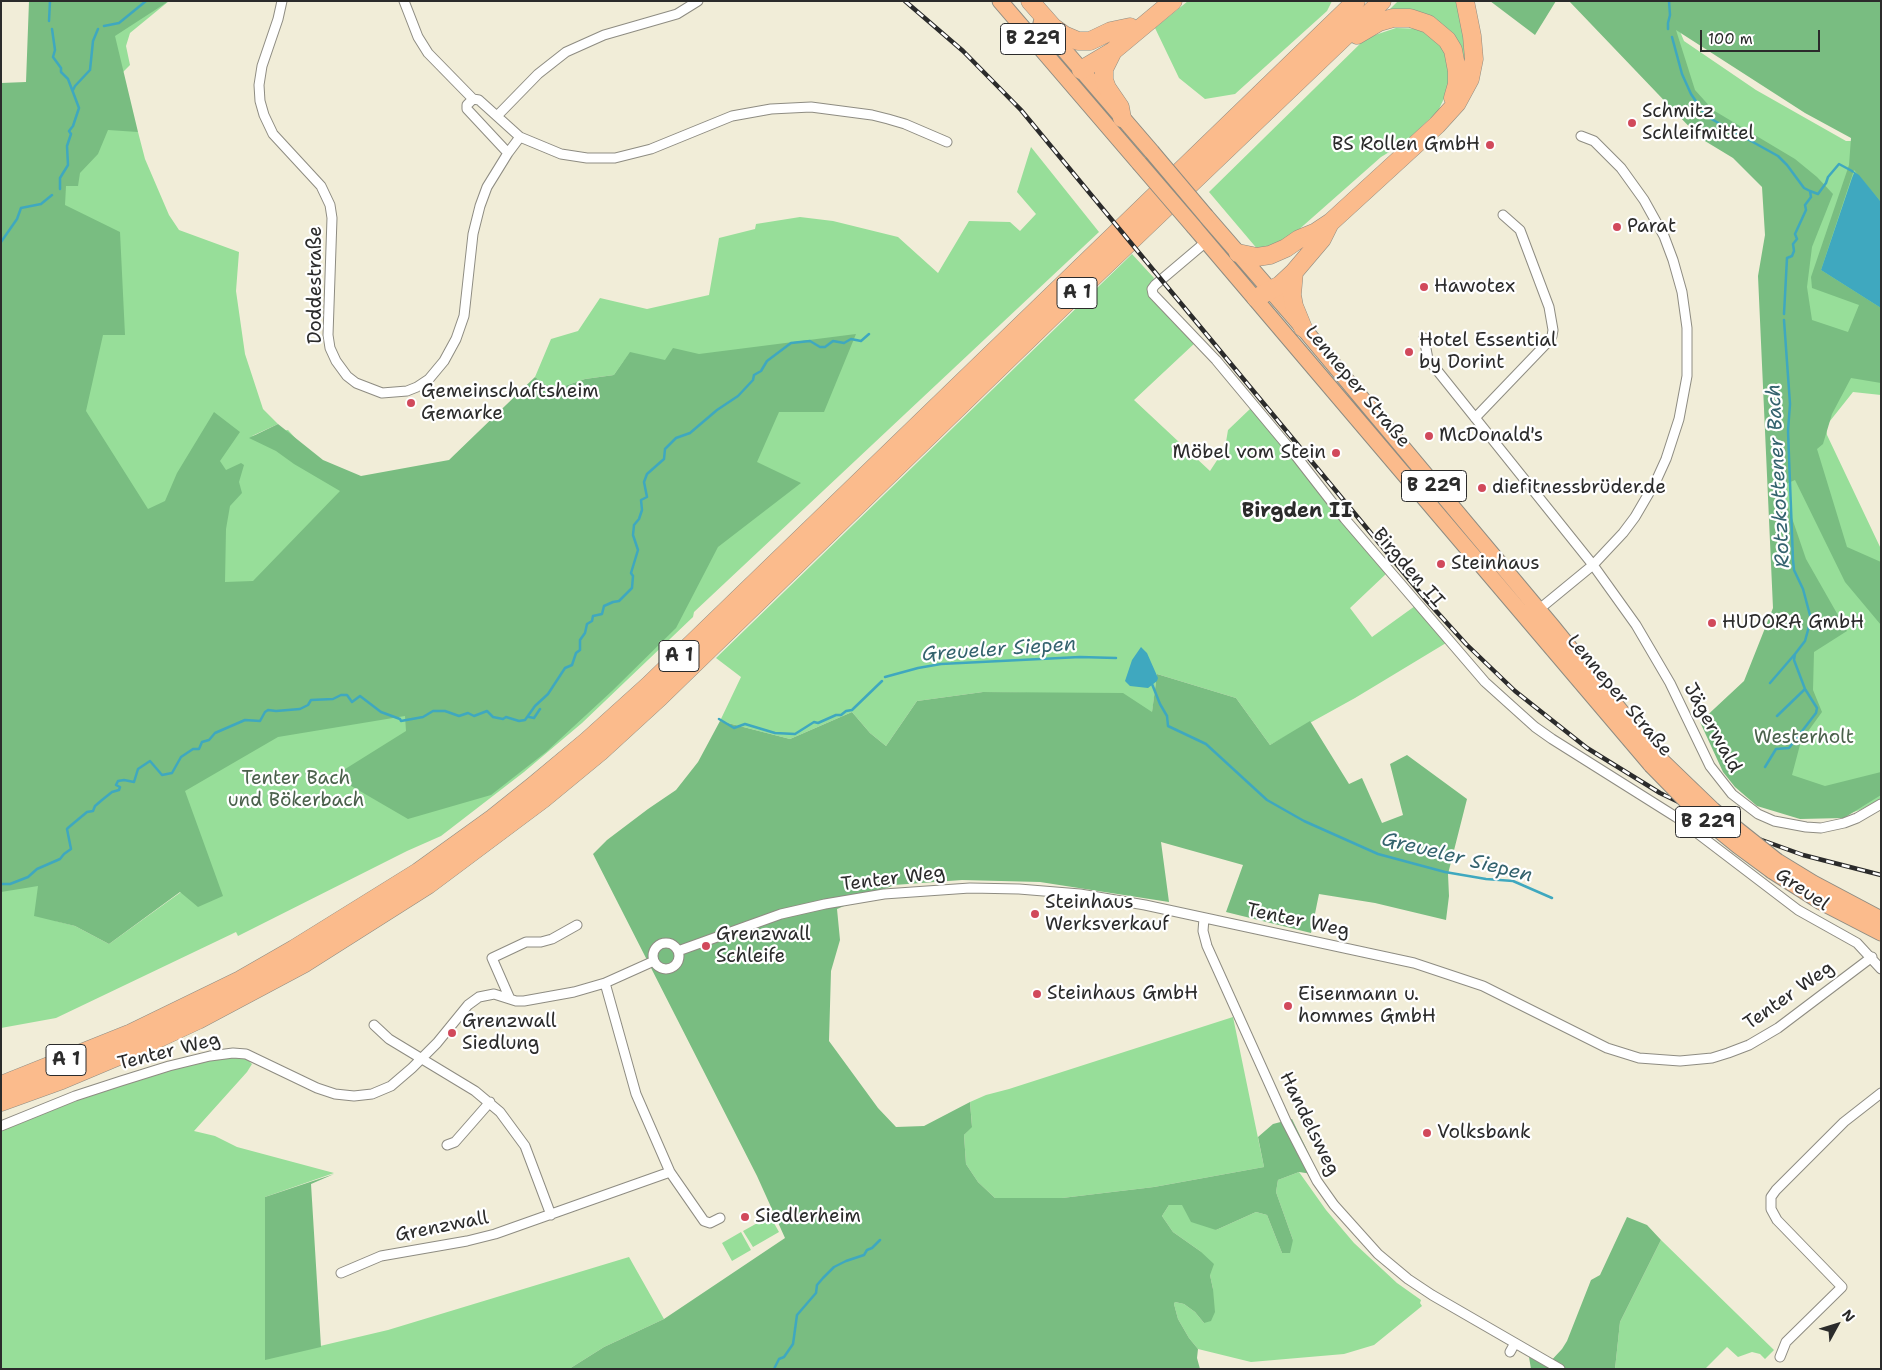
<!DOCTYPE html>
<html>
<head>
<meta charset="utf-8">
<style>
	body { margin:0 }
	#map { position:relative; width:1882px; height:1370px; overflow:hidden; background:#f1edd8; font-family:"Shantell Sans",sans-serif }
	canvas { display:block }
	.frame { position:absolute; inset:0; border:2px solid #2b2b2b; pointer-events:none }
	.north { position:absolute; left:1812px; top:1300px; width:50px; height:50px; -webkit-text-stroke:4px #fff; paint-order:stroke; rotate:51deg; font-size:14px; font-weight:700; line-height:20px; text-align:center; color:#2b2b2b }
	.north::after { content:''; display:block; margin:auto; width:18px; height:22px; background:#2b2b2b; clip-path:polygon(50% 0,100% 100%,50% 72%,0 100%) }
	.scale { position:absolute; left:1700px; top:30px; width:120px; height:22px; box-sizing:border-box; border:2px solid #2b2b2b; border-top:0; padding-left:6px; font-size:15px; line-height:18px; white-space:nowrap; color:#2b2b2b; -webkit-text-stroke:4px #fff; paint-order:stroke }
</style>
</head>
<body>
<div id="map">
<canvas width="1882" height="1370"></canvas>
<div class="frame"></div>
<div class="north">N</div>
<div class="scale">100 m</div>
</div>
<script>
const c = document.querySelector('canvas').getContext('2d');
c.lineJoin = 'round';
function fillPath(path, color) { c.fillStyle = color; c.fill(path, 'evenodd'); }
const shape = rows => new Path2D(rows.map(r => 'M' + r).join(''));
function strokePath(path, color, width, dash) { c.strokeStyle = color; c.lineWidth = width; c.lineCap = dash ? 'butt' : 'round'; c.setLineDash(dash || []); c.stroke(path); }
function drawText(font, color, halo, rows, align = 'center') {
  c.font = font + ' "Shantell Sans",sans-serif'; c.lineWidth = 4.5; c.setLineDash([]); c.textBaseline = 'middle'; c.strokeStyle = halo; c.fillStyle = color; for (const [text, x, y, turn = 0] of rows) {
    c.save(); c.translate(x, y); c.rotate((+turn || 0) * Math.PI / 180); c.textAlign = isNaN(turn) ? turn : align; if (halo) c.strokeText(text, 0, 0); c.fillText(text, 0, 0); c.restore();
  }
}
const green = shape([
	[169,1,130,33,126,46,130,65,118,77,137,132,138,132,145,159,169,215,179,230,239,252,236,291,245,354,263,409,278,424,252,436,288,430,307,451,331,467,364,479,234,608,141,644,1,184,28,80],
	[1188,1,1332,1,1327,11,1235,94,1205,99,1179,78,1155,28],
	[1398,1,1462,1,1468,73,1455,43,1389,10],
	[1681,1,1679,29,1684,41,1756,90,1846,141,1866,141,1881,144,1881,395,1853,392,1826,426,1827,435,1881,549,1881,799,1860,810,1840,816,1801,818,1752,679,1776,606,1776,188,1630,53],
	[1396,28,1423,29,1439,41,1448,54,1450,86,1438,111,1404,143,1381,157,1287,240,1259,251,1209,192,1366,38],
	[1031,147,1099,232,694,612,693,617,582,723,524,772,441,836,407,851,238,936,236,932,56,1018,1,1028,1,834,389,695,630,352,614,375,585,379,553,390,535,377,551,339,578,331,600,298,647,309,709,295,719,238,755,229,756,224,800,217,833,221,898,237,938,273,969,221,1010,222,1020,231,1036,214,1017,192],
	[182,790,181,892,109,944,75,926,56,921],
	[1132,254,1154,278,1148,290,1196,342,1134,400,1210,471,1225,448,1228,430,1251,408,1387,573,1350,608,1372,637,1415,606,1446,643,1355,698,1270,745,1236,698,1157,674,1152,713,1027,693,983,692,917,701,886,746,870,733,852,712,790,739,720,721,741,677,716,658],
	[1233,1017,1264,1167,1154,1187,1062,1198,995,1198,978,1182,966,1164,964,1135,972,1126,970,1102,986,1095,1009,1089],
	[241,1053,252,1064,247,1072,194,1131,215,1136,237,1147,334,1173,265,1197,265,1359,388,1330,629,1257,664,1319,604,1347,569,1369,1,1369,1,1129,169,1066],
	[1299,1172,1326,1210,1354,1243,1397,1283,1421,1300,1420,1303,1422,1306,1374,1345,1344,1354,1251,1362,1198,1349,1189,1338,1178,1319,1174,1304,1175,1302,1184,1304,1195,1312,1204,1323,1213,1289,1210,1275,1200,1251,1173,1232,1162,1216,1169,1205,1183,1205,1216,1230,1256,1212,1267,1215,1282,1253,1293,1240,1276,1192,1278,1180],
	[770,1216,779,1232,753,1247,743,1231],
	[741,1232,751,1250,732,1261,722,1243],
	[1661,1240,1774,1350,1765,1359,1760,1354,1752,1352,1738,1357,1727,1347,1705,1369,1615,1369,1620,1322]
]);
const forest = shape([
	[29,1,169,1,115,36,138,132,108,130,98,154,80,173,78,186,66,186,65,205,120,232,125,335,103,335,86,411,148,509,165,501,177,473,214,412,240,432,220,461,226,470,241,463,244,465,239,482,242,493,230,506,226,529,225,582,253,581,340,491,294,464,276,451,249,438,278,424,323,460,361,476,449,460,535,377,553,390,585,379,614,375,630,352,665,360,673,348,699,354,856,334,824,412,779,412,757,462,801,483,718,547,676,628,612,691,546,752,491,795,408,819,334,776,406,731,405,716,278,737,185,791,223,896,198,907,180,892,109,944,75,926,34,916,38,886,1,892,1,83,26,82],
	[1490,1,1556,1,1535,35],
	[1569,1,1881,1,1881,202,1854,170,1821,270,1881,308,1881,383,1851,378,1832,414,1823,444,1817,449,1847,547,1881,562,1881,625,1845,582,1795,480,1781,486,1806,559,1847,631,1814,652,1813,690,1822,712,1801,741,1792,775,1825,786,1881,772,1881,795,1844,818,1800,819,1757,806,1735,787,1723,772,1700,722,1744,681,1773,608,1758,276,1765,235,1762,187,1733,158,1700,138],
	[1676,30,1805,113,1851,138,1849,165,1811,277,1812,288,1859,305,1848,332,1812,320,1807,287,1812,247,1833,194,1817,177,1795,159,1713,110,1695,90],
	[1157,674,1236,698,1270,745,1310,721,1349,784,1362,778,1382,823,1403,815,1390,764,1407,755,1467,799,1448,874,1449,896,1446,920,1375,903,1319,894,1311,933,1226,912,1243,865,1161,842,1169,902,1040,882,962,880,894,885,837,909,840,940,831,971,829,1041,878,1108,896,1127,924,1126,970,1102,972,1127,964,1135,966,1164,978,1182,995,1198,1062,1198,1154,1187,1264,1167,1258,1137,1273,1124,1292,1119,1319,1175,1299,1172,1278,1180,1276,1192,1293,1240,1290,1253,1282,1253,1267,1215,1256,1212,1216,1230,1191,1222,1182,1205,1169,1205,1162,1216,1173,1232,1200,1251,1214,1264,1210,1275,1213,1289,1215,1312,1211,1321,1204,1323,1195,1312,1184,1304,1175,1302,1174,1304,1178,1319,1189,1338,1198,1349,1197,1358,1200,1369,569,1369,604,1347,664,1319,785,1238,757,1176,593,854,607,840,648,809,676,790,698,762,720,721,790,739,852,712,870,733,886,746,917,701,983,692,1123,693,1152,712],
	[334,1174,311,1184,321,1347,265,1360,265,1197],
	[1627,1217,1647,1225,1661,1240,1620,1322,1615,1369,1531,1369,1529,1357,1532,1356,1548,1364,1562,1349,1567,1341,1591,1280,1600,1275]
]);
const water = shape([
	[1852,170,1859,175,1881,202,1881,308,1821,270,1852,178,1854,173,1851,172],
	[1141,647,1147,653,1158,678,1157,681,1148,688,1130,686,1125,681,1132,660]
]);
const stream = shape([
	[49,21,50,1],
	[104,26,119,23,146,1],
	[52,29,55,50,53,57,61,68,61,72,68,79,79,108,73,126,69,131,71,134,67,146,68,165,60,178,60,189],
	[1668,29,1668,23,1670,15,1669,1],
	[1672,37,1682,74,1691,94,1706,116,1778,156,1787,165,1804,188,1810,191,1818,194,1826,183,1828,177,1839,164,1852,171],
	[73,90,75,86,90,70,93,41,98,29],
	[1,242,17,219,21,208,41,204,52,195],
	[1784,314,1787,258,1792,256,1794,251,1793,244,1797,239,1795,234,1806,210,1805,205,1811,197,1810,191],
	[885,677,918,668,941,664,1080,657,1116,658],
	[1770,683,1795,654],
	[1152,684,1160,704,1167,716,1168,726,1206,744,1267,800,1304,821,1378,854,1445,872,1486,879,1513,881,1552,898],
	[1777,716,1805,689],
	[529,717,534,718,540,709],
	[719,719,734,728,745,724,775,733,795,734,814,722,818,723,836,715,841,715,846,711,852,710,882,681],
	[1765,767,1776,749,1789,748,1816,713,1817,708,1805,689,1794,660,1795,654,1805,641,1811,619,1803,589,1794,570,1793,560,1788,431,1790,404,1784,320],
	[1,884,10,884,28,877,37,869,60,859,64,854,71,849,67,829,69,827,87,812,93,811,95,806,102,800,112,792,119,790,120,787,116,785,118,781,124,780,134,782,138,769,150,761,162,775,172,773,181,757,193,749,199,749,202,742,209,740,215,733,245,720,260,721,265,712,268,710,276,711,300,709,308,705,311,700,333,699,341,695,347,695,352,702,360,696,381,712,400,719,401,721,423,717,433,711,445,711,459,716,468,713,474,716,487,711,493,717,503,719,506,717,519,721,525,720,535,706,548,694,565,668,572,665,576,653,580,650,580,640,585,633,587,624,592,621,593,616,602,614,604,606,613,602,619,601,632,588,633,576,631,573,638,550,633,535,634,525,639,519,642,510,641,500,647,497,644,482,647,474,664,459,665,449,676,438,690,433,717,410,738,396,753,380,754,375,761,371,767,361,791,343,810,341,820,347,825,347,833,341,844,343,851,339,861,341,869,334],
	[774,1369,779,1359,784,1357,793,1344,797,1315,816,1293,817,1285,823,1278,834,1267,846,1261,864,1255,867,1250,872,1248,880,1240]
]);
const minor = shape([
	[282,1,278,19,262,66,259,85,260,101,264,115,273,134,321,186,330,205,332,218,328,335,330,348,336,361,347,376,356,383,382,393,407,391,417,387,429,379,444,361,456,339,464,316,473,234,480,206,487,187,508,153],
	[404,1,418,37,428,53,473,99],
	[473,99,479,100,520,137,508,153,467,109,467,105,473,99],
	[497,116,538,74,566,52,604,35,677,14,698,1],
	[520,137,561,154,587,158,615,158,651,149,732,116,771,109,811,107,872,115,888,119,905,124,947,142],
	[1207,241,1155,285,1152,289,1153,294,1216,360,1296,456,1345,519,1485,682,1535,727,1552,739,1676,817,1798,910,1857,943,1881,969],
	[1424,338,1428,359,1593,565,1636,625,1670,683,1710,766,1732,794,1758,814,1774,821,1806,827,1821,828,1844,823,1857,818,1881,804],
	[1475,418,1545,345,1552,336,1553,330,1549,307,1520,230,1503,215],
	[1537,611,1593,565,1623,533,1635,517,1656,481,1666,459,1679,419,1687,376,1687,328,1682,292,1673,260,1664,236,1644,200,1621,168,1594,141,1581,136],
	[1204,918,1203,931,1207,946,1286,1121,1317,1181,1334,1205,1378,1254,1408,1279,1432,1295,1560,1369],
	'653 956a13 13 0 1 1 26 0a13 13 0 1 1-26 0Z',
	[678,951,781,914,825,904,884,894,970,888,1019,889,1080,894,1145,905,1414,963,1483,986,1607,1048,1639,1058,1680,1061,1712,1058,1728,1053,1749,1045,1778,1028,1872,957],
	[605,983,636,1094,670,1172,704,1221,710,1223,720,1218],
	[510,999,492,958,526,942,541,942,552,939,577,925],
	[374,1025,389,1039,475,1091,500,1112,525,1146,551,1215],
	[1,1126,75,1096,121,1081,169,1066,210,1056,233,1053,246,1054,317,1088,335,1094,354,1096,372,1094,391,1086,412,1068,437,1043,468,1005,479,997,494,994,516,1001,524,1001,574,992,605,983,654,961],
	[447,1145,455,1142,490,1102],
	[341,1273,381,1256,467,1241,495,1234,670,1172],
	[1510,1352,1515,1343],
	[1780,1357,1786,1342,1842,1287,1777,1220,1771,1209,1771,1197,1776,1190,1844,1122,1881,1093]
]);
const primary = shape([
	[1000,1,1139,163],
	[1041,23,1152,152],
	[1206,216,1303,328,1553,627,1658,757],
	[1194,227,1651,765],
	[1777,861,1813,883,1881,919],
	[1772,871,1821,902,1881,933]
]);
const motorway = shape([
	[1030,1,1053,27,1064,35,1078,41,1090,41,1111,31,1130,27],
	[1357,35,1379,22,1393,18,1410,18,1428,24,1447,40,1453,50,1457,71,1457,84,1453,98],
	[1113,51,1104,69,1104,80,1107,88,1120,107,1122,118],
	[1081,70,1113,51,1173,1],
	[1238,253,1257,257,1270,255,1286,248,1299,239,1316,232,1331,222,1437,125,1457,103,1470,79,1474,59,1472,36,1465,1],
	[1294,272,1292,295,1294,306,1303,328],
	[1256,298,1280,285,1294,272,1322,239,1329,225],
	[1,1085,131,1033,240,980,294,949,418,872,493,818,533,786,587,741,649,685,1356,1],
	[1,1102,62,1080,138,1048,198,1020,305,963,428,885,543,799,600,752,660,697,1064,305,1382,1]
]);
const rail = shape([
	[905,1,963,51,1021,110,1427,601,1466,644,1515,691,1587,748,1660,793,1745,834,1803,855,1881,875]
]);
const primaryBridge = shape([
	[1152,152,1206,216],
	[1139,163,1194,227],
	[1658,757,1713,810,1777,861],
	[1651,765,1700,815,1738,846,1772,871]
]);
const markers = [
	[1632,123,5,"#d1495b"],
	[1490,145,5,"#d1495b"],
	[1617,227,5,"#d1495b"],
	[1424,287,5,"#d1495b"],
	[1409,352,5,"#d1495b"],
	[411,403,5,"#d1495b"],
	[1429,436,5,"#d1495b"],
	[1336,453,5,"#d1495b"],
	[1482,488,5,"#d1495b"],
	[1441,564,5,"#d1495b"],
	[1712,623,5,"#d1495b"],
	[1035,914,5,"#d1495b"],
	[706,946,5,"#d1495b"],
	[1037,994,5,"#d1495b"],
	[1288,1006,5,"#d1495b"],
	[452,1033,5,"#d1495b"],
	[1427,1133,5,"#d1495b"],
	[745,1217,5,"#d1495b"]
];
const shields = [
	[1033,39,65],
	[1077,293,40],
	[1434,486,65],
	[679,656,40],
	[1708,822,65],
	[66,1060,40]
];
const shieldNames = [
	["B 229",1033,39],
	["A 1",1077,293],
	["B 229",1434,486],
	["A 1",679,656],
	["B 229",1708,822],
	["A 1",66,1060]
];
const poiNames = [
	["Schmitz",1642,112],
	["Schleifmittel",1642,134],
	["BS Rollen GmbH",1480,145,"right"],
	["Parat",1627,227],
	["Hawotex",1434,287],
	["Hotel Essential",1419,341],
	["by Dorint",1419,363],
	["Gemeinschaftsheim",421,392],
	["Gemarke",421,414],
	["McDonald's",1439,436],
	["Möbel vom Stein",1326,453,"right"],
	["diefitnessbrüder.de",1492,488],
	["Steinhaus",1451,564],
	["HUDORA GmbH",1722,623],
	["Steinhaus",1045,903],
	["Werksverkauf",1045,925],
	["Grenzwall",716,935],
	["Schleife",716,957],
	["Steinhaus GmbH",1047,994],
	["Eisenmann u.",1298,995],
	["hommes GmbH",1298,1017],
	["Grenzwall",462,1022],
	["Siedlung",462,1044],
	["Volksbank",1437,1133],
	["Siedlerheim",755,1217]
];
const streetNames = [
	["Doddestraße",316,285,-90],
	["Lenneper Straße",1357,387,50],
	["Birgden II",1408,568,49],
	["Lenneper Straße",1619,696,50],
	["Jägerwald",1712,728,61],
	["Tenter Weg",893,879,-7],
	["Greuel",1802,890,34],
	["Tenter Weg",1298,921,12],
	["Tenter Weg",1789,996,-35],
	["Tenter Weg",169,1052,-14],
	["Handelsweg",1309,1124,64],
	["Grenzwall",442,1227,-11]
];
const parkNames = [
	["Westerholt",1804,738],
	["Tenter Bach",296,779],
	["und Bökerbach",296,801]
];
const waterNames = [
	["Rotzkottener Bach",1779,476,-93],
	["Greueler Siepen",999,650,-4],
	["Greueler Siepen",1457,858,14]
];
const neighbourhoodNames = [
	["Birgden II",1297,512]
];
fillPath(green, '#97de99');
fillPath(forest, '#79bd81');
fillPath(water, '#3fa8bf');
strokePath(stream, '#3fa8bf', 2.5);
strokePath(minor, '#8e8c82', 11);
strokePath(primary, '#8e8c82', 17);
strokePath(motorway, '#8e8c82', 19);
strokePath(minor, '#fff', 9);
strokePath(primary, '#fbbb8c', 15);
strokePath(motorway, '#fbbb8c', 18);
strokePath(rail, '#2b2b2b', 4.5);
strokePath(rail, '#fff', 2.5, [8]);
strokePath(primaryBridge, '#8e8c82', 17, []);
strokePath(primaryBridge, '#fbbb8c', 15);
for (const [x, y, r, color] of markers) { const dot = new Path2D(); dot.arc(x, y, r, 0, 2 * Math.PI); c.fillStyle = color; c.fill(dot); strokePath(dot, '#fff', 2); }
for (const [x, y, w] of shields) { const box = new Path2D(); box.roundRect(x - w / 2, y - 15.5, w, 31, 4); c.fillStyle = '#fff'; c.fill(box); strokePath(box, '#2b2b2b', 1); }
drawText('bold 18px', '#2b2b2b', null, shieldNames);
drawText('19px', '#2b2b2b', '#fff', poiNames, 'left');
drawText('19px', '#2b2b2b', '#fff', streetNames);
drawText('19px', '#4b614c', '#fff', parkNames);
drawText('italic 20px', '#34636e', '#fff', waterNames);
drawText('bold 20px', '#2b2b2b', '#fff', neighbourhoodNames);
</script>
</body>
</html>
